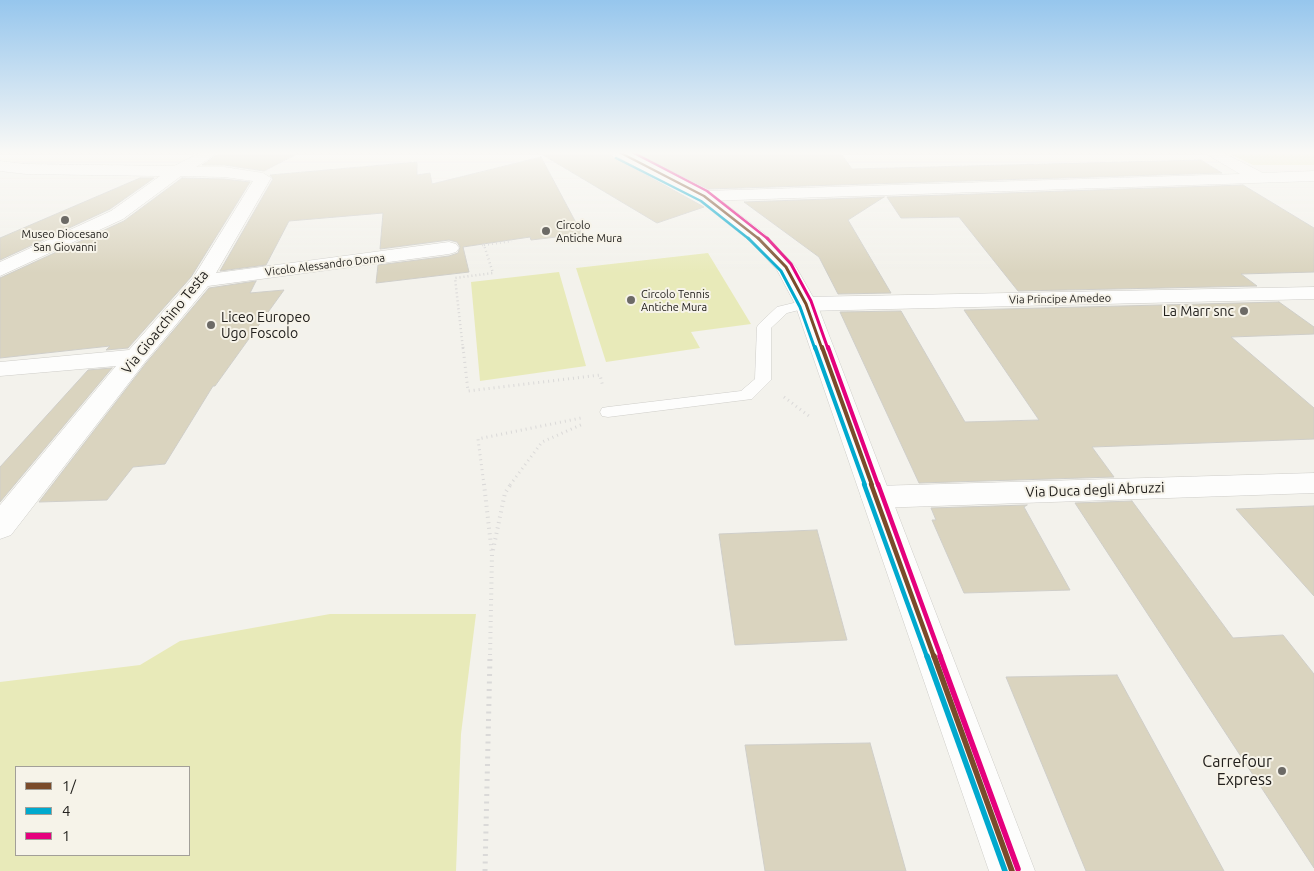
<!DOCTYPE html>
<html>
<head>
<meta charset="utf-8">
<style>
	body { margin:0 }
	#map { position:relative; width:1314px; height:871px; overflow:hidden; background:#f3f2ec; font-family:Ubuntu,sans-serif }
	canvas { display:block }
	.legend { position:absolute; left:15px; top:766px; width:175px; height:90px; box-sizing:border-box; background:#f6f3e9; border:1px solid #a29f98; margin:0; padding:6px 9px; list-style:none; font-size:15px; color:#23211e }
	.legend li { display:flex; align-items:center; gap:10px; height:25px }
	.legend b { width:25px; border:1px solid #a29f98 }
</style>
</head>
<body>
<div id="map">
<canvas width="1314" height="871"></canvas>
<ul class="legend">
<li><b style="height:6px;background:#7a4b2a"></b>1/</li>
<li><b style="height:6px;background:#00a9ce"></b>4</li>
<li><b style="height:6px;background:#e5007d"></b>1</li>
</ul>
</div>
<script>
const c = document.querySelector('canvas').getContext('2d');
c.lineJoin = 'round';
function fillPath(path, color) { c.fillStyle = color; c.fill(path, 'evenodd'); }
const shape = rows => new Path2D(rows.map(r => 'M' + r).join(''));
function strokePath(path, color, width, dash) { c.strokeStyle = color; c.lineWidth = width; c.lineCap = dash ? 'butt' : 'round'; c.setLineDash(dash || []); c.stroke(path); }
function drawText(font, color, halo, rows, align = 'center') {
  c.font = font + ' Ubuntu,sans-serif'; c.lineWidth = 4; c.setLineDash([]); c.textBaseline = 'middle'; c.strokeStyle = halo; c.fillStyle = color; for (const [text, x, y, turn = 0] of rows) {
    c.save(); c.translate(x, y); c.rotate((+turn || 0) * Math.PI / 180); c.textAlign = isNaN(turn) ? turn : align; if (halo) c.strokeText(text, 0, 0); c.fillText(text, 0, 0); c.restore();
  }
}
const green = shape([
	[1225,152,1314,152,1314,165,1253,165],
	[708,253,751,324,691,332,700,348,606,362,576,268],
	[559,272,586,366,480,381,471,282],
	[330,614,476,614,461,734,456,871,0,871,0,682,140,665,180,641],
	[16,767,189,767,189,855,16,855]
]);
const building = shape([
	[221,152,301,152,264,171,224,165,202,165,221,152],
	[538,152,610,152,613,157,704,207,657,223,538,152],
	[633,152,840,152,852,169,1201,160,1222,173,708,189,633,152],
	[541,157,582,234,531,240,530,237,463,247,469,272,376,283,378,265,449,256,458,253,460,247,457,242,449,240,380,249,383,213,289,221,266,265,220,271,273,179,270,175,417,162,417,175,430,173,432,184,541,157],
	[140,178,154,178,110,209,0,260,0,238,140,178],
	[182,178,224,179,250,182,191,277,128,348,106,350,110,346,0,358,0,278,124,221,182,178],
	[1243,185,1314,228,1314,272,1241,274,1257,286,1018,291,959,217,901,218,887,197,1243,185],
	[884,197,848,220,891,293,838,294,819,257,744,202,884,197],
	[256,281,250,293,284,290,215,386,213,386,165,464,133,467,107,500,39,502,146,363,209,288,256,281],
	[1279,302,1314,327,1314,334,1231,337,1314,408,1314,439,1092,447,1114,477,919,483,840,312,901,311,965,422,1039,420,964,310,1279,302],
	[112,368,0,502,0,467,88,370,112,368],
	[1132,501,1233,638,1283,635,1314,674,1314,868,1075,503,1132,501],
	[1027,505,1024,507,1070,590,964,593,932,520,936,520,931,508,1027,505],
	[1314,506,1314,596,1236,509,1314,506],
	[817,530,847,640,735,645,719,534,817,530],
	[1117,675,1224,871,1086,871,1006,677,1117,675],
	[870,743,906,871,765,871,745,745,870,743]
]);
const pathFar3 = shape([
	[484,245,512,241],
	[463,349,455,278,493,273,484,245,480,245]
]);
const pathFar2 = shape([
	[463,347,468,391,600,375,603,387],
	[784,397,809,416],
	[484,485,478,439,581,418],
	[510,485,542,442,583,424]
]);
const pathFar1 = shape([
	[484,484,492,554,490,657],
	[493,550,505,493,511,484]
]);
const path = shape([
	[485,871,490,656]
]);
const service = shape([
	[806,300,813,304,811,307,787,313,771,328,771,380,752,399,608,417,602,416,600,412,602,408,608,407,741,391,755,379,757,327,759,324,777,307,806,300]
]);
const minor = shape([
	[201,152,219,152,196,167,224,167,263,173,271,178,216,273,449,242,456,244,459,248,456,252,449,254,208,286,145,362,11,535,0,539,0,505,116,366,0,376,0,362,129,350,193,278,253,181,224,177,181,176,123,219,0,276,0,262,111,211,160,176,26,174,0,171,0,161,26,164,174,166,201,152],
	[1203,152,1222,152,1263,173,1314,171,1314,181,704,201,698,200,695,196,698,192,704,191,1240,174,1203,152],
	[1314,287,1314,299,806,311,798,309,795,304,798,299,806,297,1314,287],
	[1314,473,1314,493,876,508,865,505,861,497,865,489,876,486,1314,473]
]);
const tertiary = shape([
	[612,152,630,152,710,192,765,234,796,267,817,304,1035,871,989,871,795,304,777,270,751,242,698,200,614,155,612,152]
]);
const bus1Far4 = shape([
	[619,152,704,196,759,239]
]);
const bus1Far3 = shape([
	[758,238,786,267,806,304,822,349]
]);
const bus1Far2 = shape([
	[822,347,872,485]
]);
const bus1Far1 = shape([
	[871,484,934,657]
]);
const bus1 = shape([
	[934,656,1012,871]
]);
const bus2Far4 = shape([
	[616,158,701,201,749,239]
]);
const bus2Far3 = shape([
	[748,238,781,271,800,307,815,349]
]);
const bus2Far2 = shape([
	[815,347,865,485]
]);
const bus2Far1 = shape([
	[864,484,927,657]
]);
const bus2 = shape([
	[927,656,1005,871]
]);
const bus3Far4 = shape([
	[632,152,707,191,768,239]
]);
const bus3Far3 = shape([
	[767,238,791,264,811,301,828,349]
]);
const bus3Far2 = shape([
	[828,347,878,485]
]);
const bus3Far1 = shape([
	[878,484,941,657]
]);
const bus3 = shape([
	[940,656,1018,869]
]);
const markers = [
	[65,220,5,"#6c6a66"],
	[546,231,5,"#6c6a66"],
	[631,300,5,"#6c6a66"],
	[1244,311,5,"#6c6a66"],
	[211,325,5,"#6c6a66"],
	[1282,771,5,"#6c6a66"]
];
const farPoinames = [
	["Circolo",556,225],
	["Antiche Mura",556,238],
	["Museo Diocesano",65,234,"center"],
	["San Giovanni",65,247,"center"],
	["Circolo Tennis",641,294],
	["Antiche Mura",641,307]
];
const farStreetnames = [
	["Vicolo Alessandro Dorna",325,265,-7],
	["Via Principe Amedeo",1060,299,-1]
];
const poiNames = [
	["La Marr snc",1234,311],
	["Liceo Europeo",221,317,"left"],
	["Ugo Foscolo",221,333,"left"]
];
const streetNames = [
	["Via Gioacchino Testa",165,322,-51],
	["Via Duca degli Abruzzi",1095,490,-2]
];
const nearPoinames = [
	["Carrefour",1272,762],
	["Express",1272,780]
];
fillPath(green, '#e8eab9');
fillPath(building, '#dad4bf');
strokePath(building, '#cfcec9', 1);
strokePath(service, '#cecdc9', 1);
strokePath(minor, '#cecdc9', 1);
strokePath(tertiary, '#cecdc9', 1);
strokePath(pathFar3, '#dad9d8', 2.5, [1, 3]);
strokePath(pathFar2, '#dad9d8', 3, [1, 4]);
strokePath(pathFar1, '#dad9d8', 4, [1, 4.5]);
strokePath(path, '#dad9d8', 5, [2, 5.5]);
fillPath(service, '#fdfdfc');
fillPath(minor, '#fdfdfc');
fillPath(tertiary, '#fdfdfc');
strokePath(bus1Far4, '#7a4b2a', 2.5);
strokePath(bus1Far3, '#7a4b2a', 3);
strokePath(bus1Far2, '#7a4b2a', 4);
strokePath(bus1Far1, '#7a4b2a', 4.5);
strokePath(bus1, '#7a4b2a', 5.5);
strokePath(bus2Far4, '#00a9ce', 2.5);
strokePath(bus2Far3, '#00a9ce', 3);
strokePath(bus2Far2, '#00a9ce', 4);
strokePath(bus2Far1, '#00a9ce', 4.5);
strokePath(bus2, '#00a9ce', 5.5);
strokePath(bus3Far4, '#e5007d', 2.5);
strokePath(bus3Far3, '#e5007d', 3);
strokePath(bus3Far2, '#e5007d', 4);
strokePath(bus3Far1, '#e5007d', 4.5);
strokePath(bus3, '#e5007d', 5.5);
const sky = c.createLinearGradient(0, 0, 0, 273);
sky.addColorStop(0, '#96c6ed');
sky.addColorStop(0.56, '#faf9f6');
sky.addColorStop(1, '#faf9f600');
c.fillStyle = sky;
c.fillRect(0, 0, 1314, 273);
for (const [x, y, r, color] of markers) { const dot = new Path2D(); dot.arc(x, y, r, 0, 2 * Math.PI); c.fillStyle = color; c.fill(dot); strokePath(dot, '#f6f3e9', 2); }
drawText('11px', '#23211e', '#f6f3e9', farPoinames, 'left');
drawText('11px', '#23211e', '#f6f3e9', farStreetnames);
drawText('14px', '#23211e', '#f6f3e9', poiNames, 'right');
drawText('14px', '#23211e', '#f6f3e9', streetNames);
drawText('16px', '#23211e', '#f6f3e9', nearPoinames, 'right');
</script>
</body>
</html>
